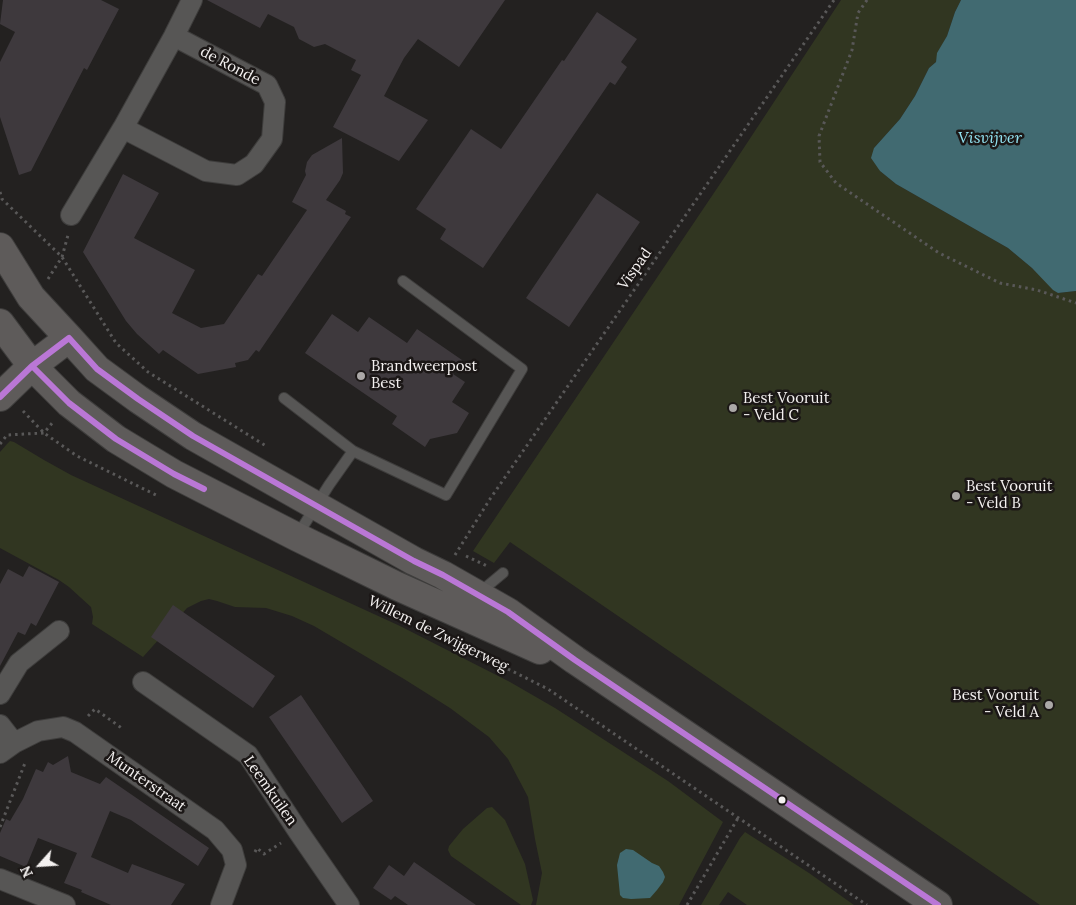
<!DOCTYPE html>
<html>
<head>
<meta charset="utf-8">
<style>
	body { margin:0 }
	#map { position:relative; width:1076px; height:905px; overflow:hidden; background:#232120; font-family:Lora,serif }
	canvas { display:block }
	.north { position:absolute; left:15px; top:840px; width:50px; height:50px; -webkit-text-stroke:4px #1b1716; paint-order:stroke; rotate:244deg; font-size:14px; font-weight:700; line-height:20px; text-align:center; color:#f4f1f0 }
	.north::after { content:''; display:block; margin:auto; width:18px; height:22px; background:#f4f1f0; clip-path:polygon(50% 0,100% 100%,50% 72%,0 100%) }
</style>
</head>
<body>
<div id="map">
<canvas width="1076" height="905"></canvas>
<div class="north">N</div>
</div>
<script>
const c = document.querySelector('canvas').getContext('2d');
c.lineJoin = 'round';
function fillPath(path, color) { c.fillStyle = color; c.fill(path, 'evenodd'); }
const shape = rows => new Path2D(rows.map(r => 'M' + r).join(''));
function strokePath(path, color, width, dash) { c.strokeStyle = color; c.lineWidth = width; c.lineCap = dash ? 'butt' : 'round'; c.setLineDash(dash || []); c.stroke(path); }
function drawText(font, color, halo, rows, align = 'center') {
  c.font = font + ' Lora,serif'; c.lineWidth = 5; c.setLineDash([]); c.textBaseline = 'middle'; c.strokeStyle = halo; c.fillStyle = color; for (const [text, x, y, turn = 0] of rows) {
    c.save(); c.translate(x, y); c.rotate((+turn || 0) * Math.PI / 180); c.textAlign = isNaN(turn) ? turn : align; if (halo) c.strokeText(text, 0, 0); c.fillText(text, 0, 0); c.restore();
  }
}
const green = shape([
	[841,0,961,0,955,12,947,36,938,53,936,62,929,68,915,96,900,119,874,148,880,171,896,184,1008,248,1032,268,1058,293,1076,291,1076,905,1040,905,510,542,494,563,473,551,726,175],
	[10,441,14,442,44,460,71,475,400,626,510,682,555,708,668,781,723,822,679,905,536,905,542,873,535,839,528,797,508,759,489,737,450,708,404,679,314,626,292,616,266,608,235,607,217,601,209,599,201,601,187,608,143,657,92,624,93,617,91,607,69,587,59,580,0,548,0,452,7,444],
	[492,807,505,820,525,864,533,900,531,905,521,905,451,856,448,850,449,846,463,829,487,808],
	[745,832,809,873,854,905,747,905,728,892,719,905,701,905,740,838]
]);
const water = shape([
	[961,0,1076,0,1076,291,1058,293,1053,290,1032,268,1008,248,896,184,880,171,871,158,874,148,900,119,915,96,929,68,936,62,937,53,947,36,955,12],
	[626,849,633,850,652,863,659,866,663,872,665,877,663,882,657,890,650,898,631,899,623,898,620,895,617,865,620,853]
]);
const building = shape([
	[3,0,101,0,119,9,87,70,84,68,31,171,19,175,0,117,0,62,15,32,0,24],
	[207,0,505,0,459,67,418,39,404,58,384,96,428,120,399,161,333,127,361,75,351,70,356,60,325,44,314,47,299,39,294,27,268,14,260,28],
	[597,12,637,39,621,62,627,67,615,85,610,82,483,268,440,239,446,229,416,209,471,129,501,149,562,60,564,61],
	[342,138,343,173,340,180,326,200,346,211,345,214,351,217,259,352,256,350,248,360,235,363,236,367,198,374,163,350,159,354,137,334,126,321,83,252,123,174,159,193,134,238,195,270,172,313,201,328,224,324,258,274,262,276,307,210,292,202,306,175,305,171,307,162,312,155],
	[597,193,640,222,569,327,526,298],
	[332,314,358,332,369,317,407,343,417,329,462,360,453,374,465,382,452,402,469,413,457,433,430,439,425,447,392,424,397,416,305,353],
	[29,566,59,582,36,626,31,623,25,635,18,632,0,666,0,584,8,569,23,577],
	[173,605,275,676,253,708,151,637],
	[301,695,373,801,342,823,269,717],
	[68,756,71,772,100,784,106,777,209,848,198,866,131,820,110,811,91,857,128,873,132,864,185,884,171,905,111,905,81,892,82,890,64,883,77,853,38,838,26,867,0,856,0,833,6,819,10,821,23,799,36,769,43,772,48,762,53,765],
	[414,862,476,905,408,905,395,896,391,900,373,888,389,865,404,876]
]);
const path = shape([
	[867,0,858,13,852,50,819,136,820,162,836,183,939,253,1000,283,1037,290,1076,303],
	[0,192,2,199,62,257,116,343,148,372,266,446],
	[48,279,62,257,68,235],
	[23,411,44,433,77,456,158,496],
	[0,444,7,435,44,433,53,422],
	[455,555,490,499,834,0],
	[466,556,487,566],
	[444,637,548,689,867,905],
	[88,716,95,709,123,729],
	[0,827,25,763],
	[255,852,257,848,264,854,281,843],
	[687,905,738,818]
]);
const lane = shape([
	[284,398,353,451,329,485,297,536],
	[353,451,446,495,522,369,403,281],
	[479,593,503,573]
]);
const street = shape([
	[123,128,206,171,237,175,254,164,272,139,275,102,267,85,174,36],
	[71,215,123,128,174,36,192,0],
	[143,682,248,755,298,831,349,905],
	[0,694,19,663,59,631],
	[0,725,14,743],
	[0,753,14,743,38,731,63,727,75,732,215,830,232,850,236,865,221,905],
	[0,879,65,905]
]);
const secondary = shape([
	[0,247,31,297,69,338,97,369,138,399,193,436,414,561,443,575,508,612,575,660,938,905],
	[0,323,32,366,69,403,116,439,174,474,297,537,397,586,540,650],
	[0,397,32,366,69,338]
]);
const bus1 = shape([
	[34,368,69,403,116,439,174,474,204,489],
	[0,397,32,366,69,338,97,369,138,399,193,436,414,561,443,575,508,612,575,660,938,905]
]);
const markers = [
	[361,376,5,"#aba8a7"],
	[733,408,5,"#aba8a7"],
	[956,496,5,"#aba8a7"],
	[1049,705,5,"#aba8a7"],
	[782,800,4.5,"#f4f1f0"]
];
const streetNames = [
	["de Ronde",230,66,28],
	["Vispad",635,269,-55],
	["Willem de Zwijgerweg",438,634,26],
	["Munterstraat",146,782,35],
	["Leemkuilen",270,791,55]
];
const poiNames = [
	["Brandweerpost",371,367],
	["Best",371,384],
	["Best Vooruit",743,399],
	["- Veld C",743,416],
	["Best Vooruit",966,487],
	["- Veld B",966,504],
	["Best Vooruit",1039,696,"right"],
	["- Veld A",1039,713,"right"]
];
const waterNames = [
	["Visvijver",990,138]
];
fillPath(green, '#313621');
fillPath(water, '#416a71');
fillPath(building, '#3e393d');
strokePath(lane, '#3e3d3c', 12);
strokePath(street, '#3e3d3c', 22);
strokePath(secondary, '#3e3d3c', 30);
strokePath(path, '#595858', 3, [2.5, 4]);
strokePath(lane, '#575655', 10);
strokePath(street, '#575655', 20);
strokePath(secondary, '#5e5b5a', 28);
strokePath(bus1, '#ba77d6', 6);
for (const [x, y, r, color] of markers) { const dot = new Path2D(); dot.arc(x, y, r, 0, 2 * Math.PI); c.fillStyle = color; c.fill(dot); strokePath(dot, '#1b1716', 2); }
drawText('15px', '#f4f1f0', '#1b1716', streetNames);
drawText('15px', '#f4f1f0', '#1b1716', poiNames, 'left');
drawText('italic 16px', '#92e2f1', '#1b1716', waterNames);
</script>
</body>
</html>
